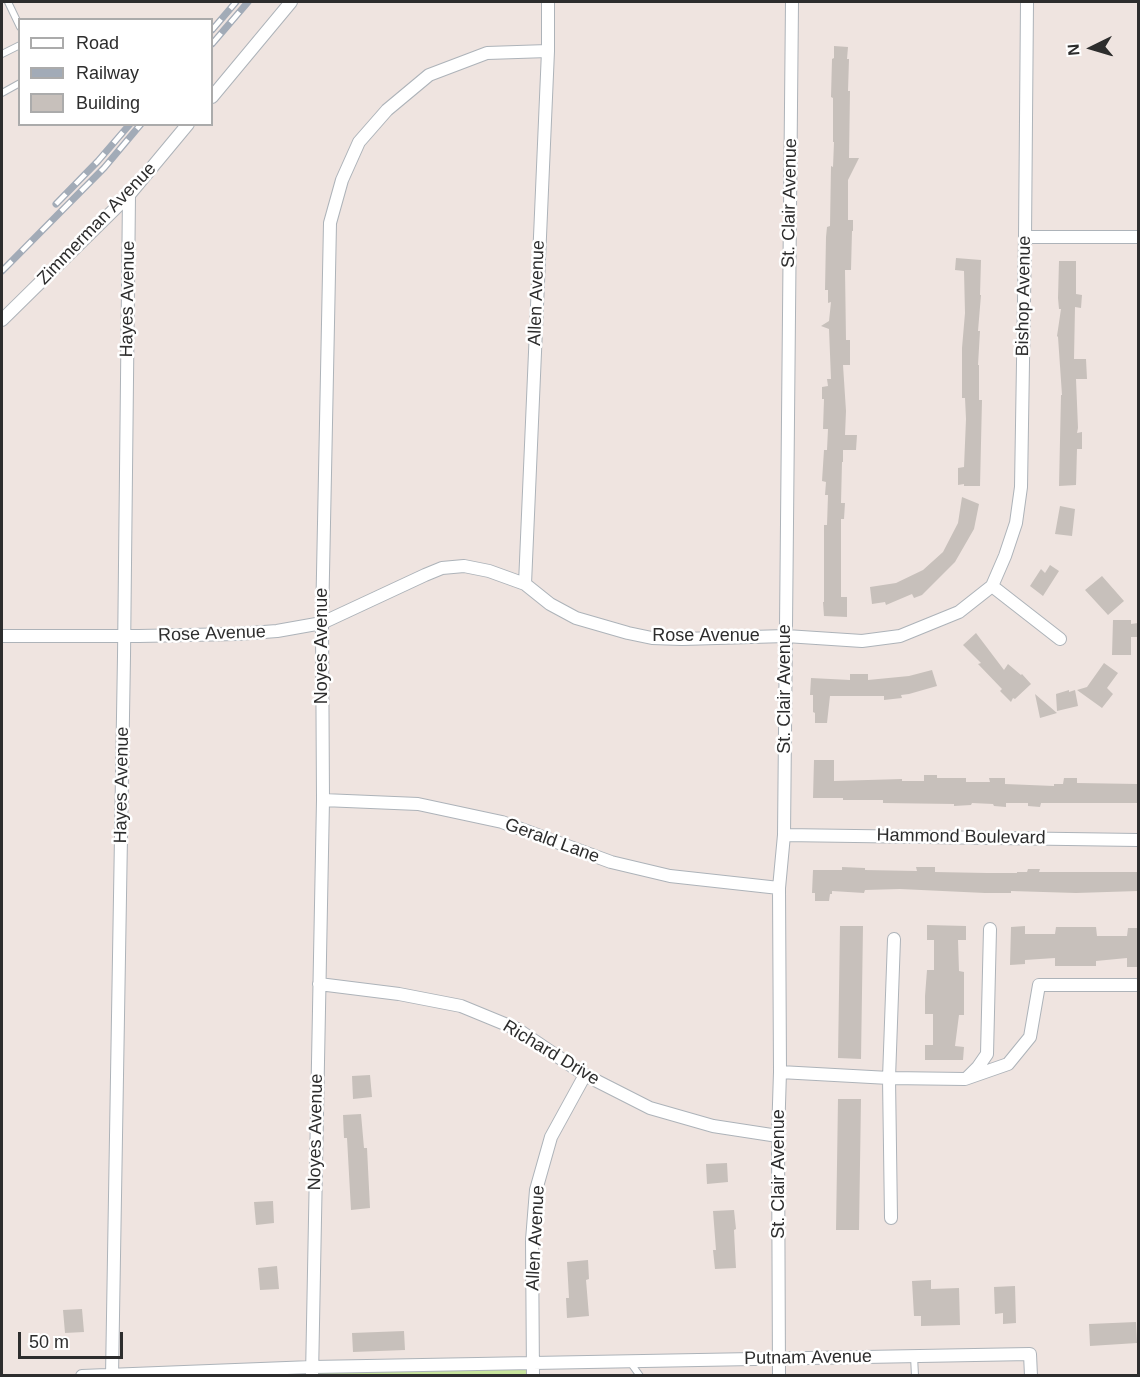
<!DOCTYPE html>
<html>
<head>
<meta charset="utf-8">
<style>
	body { margin:0 }
	#map { position:relative; width:1140px; height:1377px; overflow:hidden; background:#efe4e0; font-family:Arial,sans-serif }
	canvas { display:block }
	.frame { position:absolute; inset:0; border:3px solid #2d2d2d; pointer-events:none }
	.legend { position:absolute; left:18px; top:18px; width:195px; height:108px; box-sizing:border-box; background:#fff; border:2px solid #ababab; margin:0; padding:8px 10px; list-style:none; font-size:18px; color:#2d2d2d }
	.legend li { display:flex; align-items:center; gap:12px; height:30px }
	.legend b { width:30px; border:2px solid #ababab }
	.north { position:absolute; left:1062px; top:18px; width:60px; height:60px; -webkit-text-stroke:4px #fff; paint-order:stroke; rotate:265deg; font-size:16px; font-weight:700; line-height:24px; text-align:center; color:#2d2d2d }
	.north::after { content:''; display:block; margin:auto; width:21px; height:27px; background:#2d2d2d; clip-path:polygon(50% 0,100% 100%,50% 72%,0 100%) }
	.scale { position:absolute; left:18px; top:1332px; width:105px; height:27px; box-sizing:border-box; border:3px solid #2d2d2d; border-top:0; padding-left:8px; font-size:18px; line-height:21px; white-space:nowrap; color:#2d2d2d; -webkit-text-stroke:4px #fff; paint-order:stroke }
</style>
</head>
<body>
<div id="map">
<canvas width="1140" height="1377"></canvas>
<div class="frame"></div>
<ul class="legend">
<li><b style="height:8px;background:#fff"></b>Road</li>
<li><b style="height:8px;background:#a2abb7"></b>Railway</li>
<li><b style="height:16px;background:#c7c0bb"></b>Building</li>
</ul>
<div class="north">N</div>
<div class="scale">50 m</div>
</div>
<script>
const c = document.querySelector('canvas').getContext('2d');
c.lineJoin = 'round';
function fillPath(path, color) { c.fillStyle = color; c.fill(path, 'evenodd'); }
const shape = rows => new Path2D(rows.map(r => 'M' + r).join(''));
function strokePath(path, color, width, dash) { c.strokeStyle = color; c.lineWidth = width; c.lineCap = dash ? 'butt' : 'round'; c.setLineDash(dash || []); c.stroke(path); }
function drawText(font, color, halo, rows, align = 'center') {
  c.font = font + ' Arial,sans-serif'; c.lineWidth = 5; c.setLineDash([]); c.textBaseline = 'middle'; c.strokeStyle = halo; c.fillStyle = color; for (const [text, x, y, turn = 0] of rows) {
    c.save(); c.translate(x, y); c.rotate((+turn || 0) * Math.PI / 180); c.textAlign = isNaN(turn) ? turn : align; if (halo) c.strokeText(text, 0, 0); c.fillText(text, 0, 0); c.restore();
  }
}
const green = shape([
	[532,1363,533,1375,312,1376,312,1367]
]);
const building = shape([
	[834,46,848,47,847,59,849,59,848,91,850,91,849,158,859,158,848,180,848,220,853,220,853,231,852,231,851,270,845,270,846,340,850,340,850,365,843,365,846,411,845,435,857,435,856,450,843,450,843,462,842,462,841,503,845,503,844,519,841,519,841,597,847,597,847,617,824,616,823,602,824,602,824,525,827,525,828,495,825,495,826,482,822,481,824,450,827,450,828,429,823,429,824,399,822,399,822,387,828,386,827,379,831,379,829,329,821,326,829,321,831,302,828,303,828,290,825,290,826,237,827,227,830,226,831,166,833,167,834,142,833,142,833,98,831,97,832,59,834,58],
	[956,258,981,260,980,295,981,295,978,331,980,331,978,365,979,365,979,400,982,400,980,486,964,486,964,484,958,485,958,468,964,467,966,419,965,398,962,398,962,348,965,313,964,271,955,270],
	[1059,261,1076,261,1076,294,1082,295,1081,308,1075,307,1074,359,1086,359,1087,379,1076,379,1078,428,1077,433,1082,432,1082,449,1077,449,1076,485,1059,486,1061,395,1062,395,1058,337,1057,336,1061,309,1059,309,1058,298],
	[962,497,979,504,974,529,955,562,922,595,914,598,912,594,886,605,885,602,872,604,870,587,896,583,923,570,943,552,958,523],
	[1060,506,1075,509,1072,536,1055,534],
	[1050,565,1059,571,1043,596,1030,586,1041,569,1045,573],
	[1102,576,1124,601,1108,615,1085,590],
	[1113,620,1131,620,1131,624,1138,623,1138,637,1131,637,1131,655,1112,655],
	[976,633,1004,670,1008,664,1021,675,1022,674,1031,684,1015,699,1013,698,1011,702,1000,691,1002,689,978,664,981,663,963,645],
	[1104,663,1118,673,1107,688,1113,694,1102,708,1077,690,1087,687],
	[932,670,937,686,909,694,901,695,902,698,884,700,884,696,830,696,827,723,815,723,815,713,813,712,813,695,810,695,811,678,850,680,850,674,868,674,868,680,909,676],
	[1069,690,1069,692,1075,690,1078,706,1057,711,1056,694],
	[1035,694,1057,713,1040,718],
	[814,760,834,760,834,781,902,779,902,781,924,781,924,775,937,775,937,778,966,778,966,782,990,782,989,778,1005,778,1005,784,1054,786,1054,784,1063,784,1064,778,1077,778,1077,783,1138,784,1138,803,1041,803,1040,807,1028,806,1028,803,1006,803,1006,807,994,806,993,804,972,803,971,805,954,806,954,804,883,803,883,800,843,800,843,798,813,798],
	[842,867,865,868,865,870,917,871,916,867,935,867,935,872,987,873,1017,873,1017,872,1027,872,1028,869,1040,869,1039,872,1138,872,1138,891,1076,893,1011,891,1011,893,985,893,900,889,865,890,864,893,832,891,832,894,830,894,829,901,815,901,815,893,812,893,813,870,842,870],
	[927,925,966,926,966,940,958,940,959,971,964,972,964,1015,959,1015,955,1046,964,1047,963,1060,925,1060,925,1045,933,1045,933,1014,925,1014,925,996,927,970,934,970,934,940,927,940],
	[840,926,863,926,861,1059,838,1058],
	[1025,926,1025,934,1055,934,1056,927,1096,927,1097,936,1127,936,1128,928,1138,928,1138,967,1127,967,1127,958,1096,961,1096,966,1055,966,1055,958,1025,960,1025,964,1010,965,1011,927],
	[370,1075,372,1097,353,1099,352,1076],
	[838,1099,861,1099,859,1230,836,1230],
	[361,1114,364,1148,367,1148,370,1208,351,1210,347,1138,344,1138,343,1115],
	[727,1163,728,1182,707,1184,706,1164],
	[273,1201,274,1223,256,1225,254,1202],
	[734,1210,736,1229,734,1230,736,1268,715,1269,713,1250,716,1250,713,1211],
	[588,1260,589,1279,586,1280,589,1316,567,1318,566,1298,569,1298,567,1262],
	[277,1266,279,1289,260,1290,258,1268],
	[931,1280,931,1289,959,1288,960,1325,921,1326,921,1316,914,1316,912,1281],
	[1015,1286,1016,1323,1003,1324,1003,1313,995,1314,994,1287],
	[82,1309,84,1332,65,1333,63,1310],
	[1136,1322,1137,1343,1090,1346,1089,1324],
	[404,1331,405,1350,353,1352,352,1333]
]);
const lane = shape([
	[8,2,20,27],
	[2,54,20,45],
	[2,93,20,83],
	[914,1356,915,1376],
	[630,1362,640,1376]
]);
const street = shape([
	[212,97,291,2],
	[1025,237,1138,237],
	[2,320,129,195,188,124],
	[525,584,548,51,548,2],
	[992,586,1060,639],
	[2,636,139,636,237,634,277,631,322,623,425,575,442,568,464,566,489,571,525,584,550,604,576,618,628,633,652,638,682,639,786,636,862,641,900,636,959,612,992,586,1005,556,1016,523,1021,487,1025,237,1027,2],
	[323,800,418,804,502,822,611,862,670,876,779,888],
	[784,835,1138,840],
	[319,984,399,994,461,1006,517,1029,585,1075,650,1108,713,1126,778,1136],
	[780,1072,889,1078,965,1079,1008,1064,1030,1037,1039,985,1136,985],
	[968,1077,978,1067,987,1054,990,929],
	[891,1218,889,1078,894,939],
	[82,1376,312,1367,1030,1354,1031,1376],
	[112,1376,124,656,129,195],
	[312,1376,323,800,322,623,330,223,342,180,359,142,387,110,429,75,487,53,548,51],
	[533,1376,532,1240,536,1190,551,1137,585,1075],
	[779,1376,778,1136,780,1072,779,888,784,835,792,2]
]);
const rail = shape([
	[212,30,236,2],
	[212,44,248,2],
	[56,204,98,161,130,124],
	[2,271,104,168,141,124]
]);
const streetNames = [
	["St. Clair Avenue",790,203,-89],
	["Zimmerman Avenue",97,224,-46],
	["Allen Avenue",537,293,-88],
	["Bishop Avenue",1024,296,-89],
	["Hayes Avenue",128,299,-89],
	["Rose Avenue",212,634,-2],
	["Rose Avenue",706,636],
	["Noyes Avenue",322,646,-90],
	["St. Clair Avenue",785,689,-90],
	["Hayes Avenue",122,785,-89],
	["Hammond Boulevard",961,837,1],
	["Gerald Lane",552,841,20],
	["Richard Drive",551,1053,31],
	["Noyes Avenue",316,1132,-89],
	["St. Clair Avenue",779,1174,-90],
	["Allen Avenue",536,1238,-87],
	["Putnam Avenue",808,1358,-1]
];
fillPath(green, '#c9e59d');
fillPath(building, '#c7c0bb');
strokePath(lane, '#adb3b9', 8);
strokePath(street, '#adb3b9', 14);
strokePath(lane, '#fff', 6);
strokePath(street, '#fff', 12);
strokePath(rail, '#a2abb7', 7);
strokePath(rail, '#fff', 4.5, [14]);
drawText('18px', '#2d2d2d', '#fff', streetNames);
</script>
</body>
</html>
